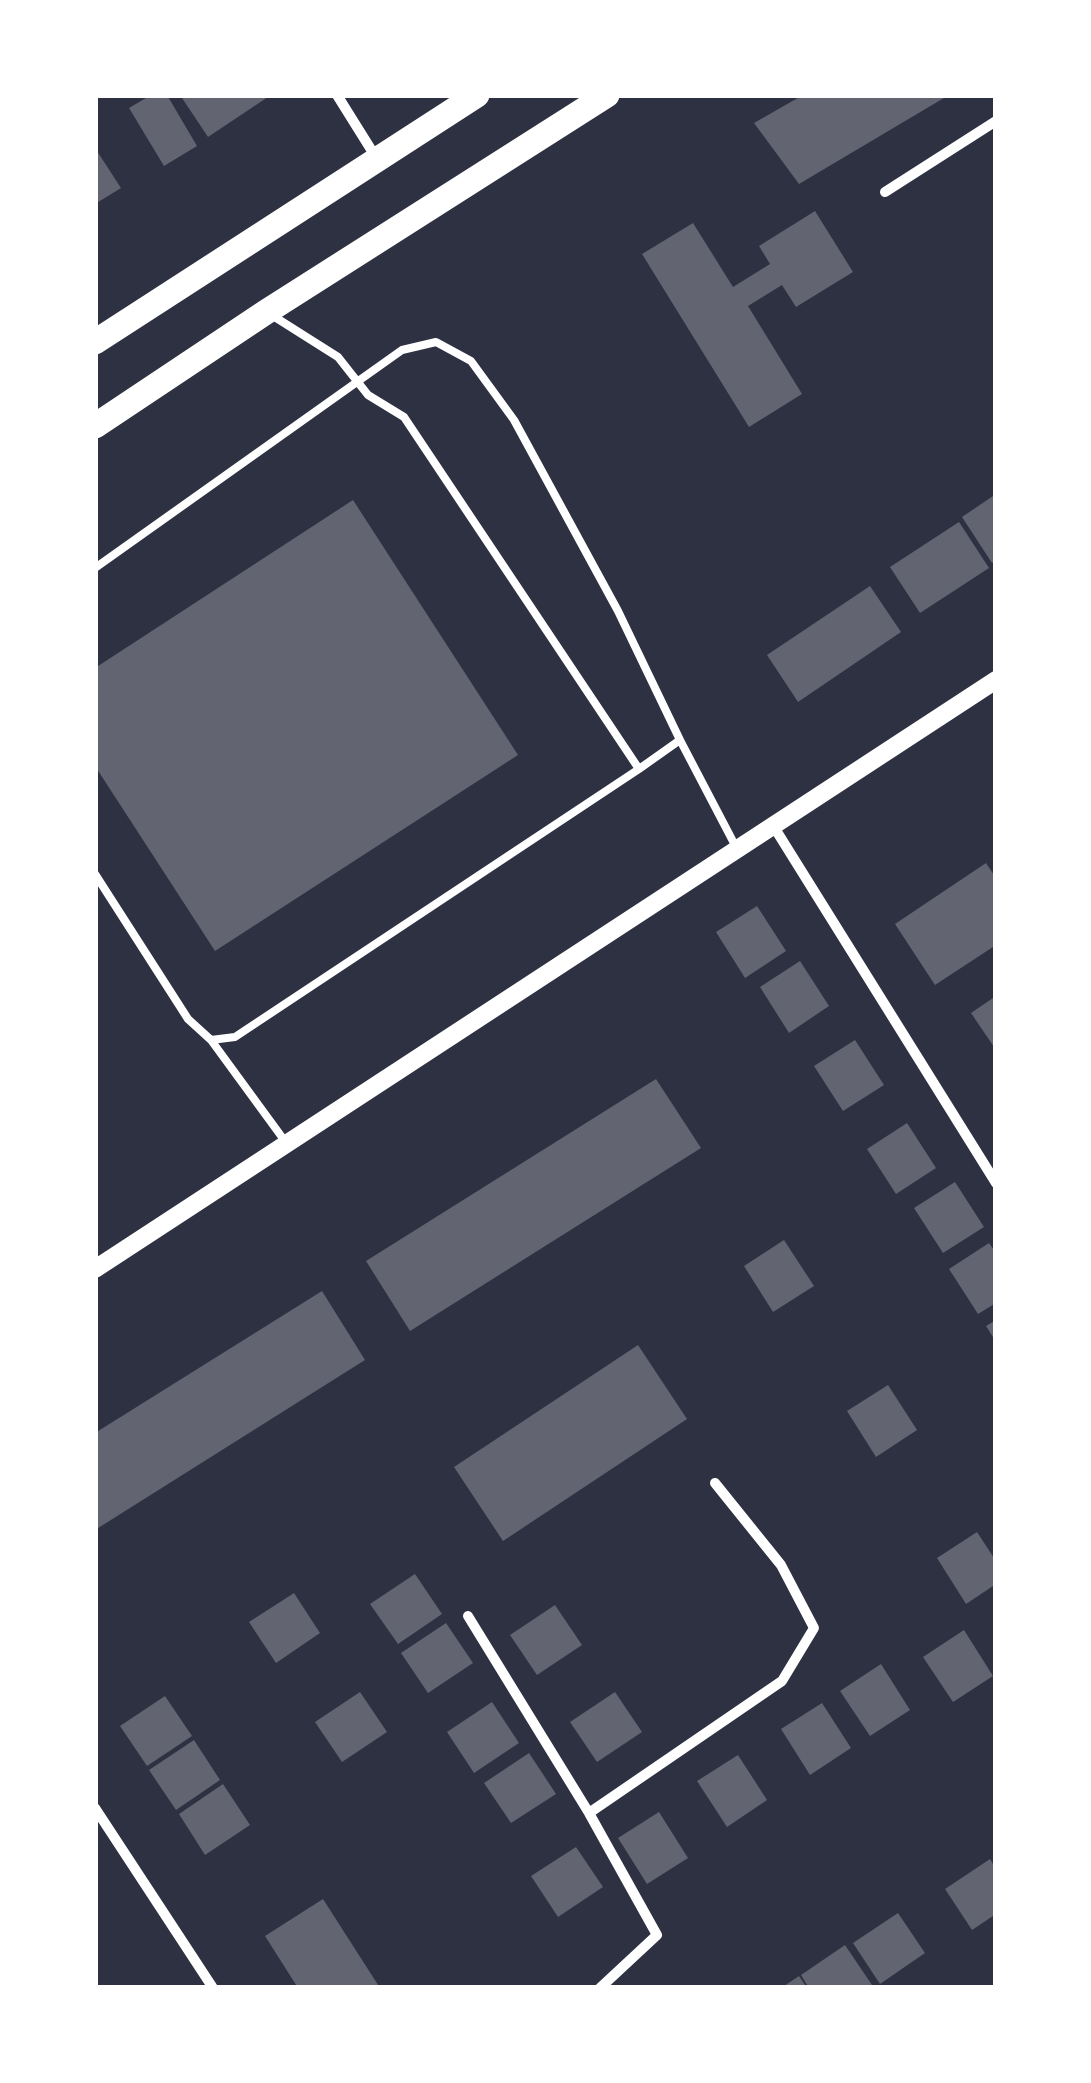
<!DOCTYPE html>
<html>
<head>
<meta charset="utf-8">
<style>
	body { margin:0 }
	#map { position:relative; width:1091px; height:2083px; overflow:hidden; background:#2d3142; font-family:Mulish,sans-serif }
	canvas { display:block }
	.frame { position:absolute; inset:0; border:98px solid #fff; pointer-events:none }
</style>
</head>
<body>
<div id="map">
<canvas width="1091" height="2083"></canvas>
<div class="frame"></div>
</div>
<script>
const c = document.querySelector('canvas').getContext('2d');
c.lineJoin = 'round';
function fillPath(path, color) { c.fillStyle = color; c.fill(path, 'evenodd'); }
const shape = rows => new Path2D(rows.map(r => 'M' + r).join(''));
function strokePath(path, color, width, dash) { c.strokeStyle = color; c.lineWidth = width; c.lineCap = dash ? 'butt' : 'round'; c.setLineDash(dash || []); c.stroke(path); }
const building = shape([
	[151,95,167,95,197,146,164,166,129,108],
	[180,95,271,95,208,137],
	[803,95,949,95,799,184,754,123],
	[95,148,121,188,95,204],
	[815,211,853,272,796,307,782,285,748,306,802,394,749,427,642,254,693,223,733,287,770,264,759,246],
	[996,494,996,560,992,563,962,517],
	[353,500,518,755,215,951,95,766,95,668],
	[959,522,989,568,920,613,890,567],
	[870,586,901,632,798,702,767,655],
	[986,863,996,878,996,945,935,985,895,924],
	[757,906,786,951,745,978,716,932],
	[800,961,829,1006,789,1033,760,987],
	[996,996,996,1050,971,1013],
	[855,1040,884,1085,843,1111,814,1066],
	[656,1079,701,1148,410,1331,366,1261],
	[907,1123,936,1168,896,1194,867,1149],
	[955,1182,984,1227,943,1253,914,1208],
	[784,1240,814,1286,773,1312,744,1266],
	[989,1243,996,1253,996,1303,978,1314,949,1269],
	[322,1291,365,1360,95,1530,95,1433],
	[996,1320,996,1342,986,1326],
	[638,1345,687,1419,503,1541,454,1467],
	[888,1385,917,1430,876,1457,847,1411],
	[977,1532,996,1561,996,1584,966,1604,937,1558],
	[415,1574,442,1614,398,1644,370,1604],
	[294,1593,320,1633,276,1663,249,1622],
	[555,1605,582,1645,537,1675,510,1635],
	[446,1623,473,1663,428,1693,401,1653],
	[964,1630,993,1676,953,1702,923,1657],
	[881,1664,910,1710,870,1736,840,1691],
	[360,1692,387,1732,342,1762,315,1722],
	[615,1692,642,1732,597,1762,570,1722],
	[165,1696,192,1736,147,1766,120,1726],
	[492,1702,519,1743,474,1773,447,1732],
	[822,1703,851,1748,810,1775,781,1729],
	[194,1740,220,1780,176,1810,149,1770],
	[529,1753,556,1794,511,1823,484,1783],
	[738,1755,767,1800,727,1827,697,1781],
	[223,1784,250,1825,205,1855,179,1814],
	[659,1812,688,1858,647,1884,618,1838],
	[576,1847,603,1887,558,1917,531,1876],
	[990,1859,996,1869,996,1914,972,1930,945,1889],
	[323,1899,380,1988,298,1988,265,1936],
	[898,1913,925,1953,880,1984,853,1943],
	[845,1945,872,1985,868,1988,809,1988,801,1975],
	[799,1976,807,1988,781,1988]
]);
const service = shape([
	[95,568,402,350,436,342,471,361,514,420,618,611,680,740],
	[639,769,680,740,737,849],
	[95,874,188,1019,211,1040,235,1037,639,769,404,417,368,395,338,357,270,314],
	[211,1040,287,1144]
]);
const minor = shape([
	[337,95,377,159],
	[885,192,996,121],
	[774,827,996,1183],
	[468,1616,589,1813,657,1935,600,1988],
	[95,1808,213,1988],
	[589,1813,782,1681,814,1628,781,1565,715,1483]
]);
const tertiary = shape([
	[95,1269,996,680]
]);
const primary = shape([
	[95,342,477,95],
	[95,426,266,312,607,95]
]);
fillPath(building, '#626471');
strokePath(service, '#fff', 8);
strokePath(minor, '#fff', 10);
strokePath(tertiary, '#fff', 18);
strokePath(primary, '#fff', 25);
</script>
</body>
</html>
